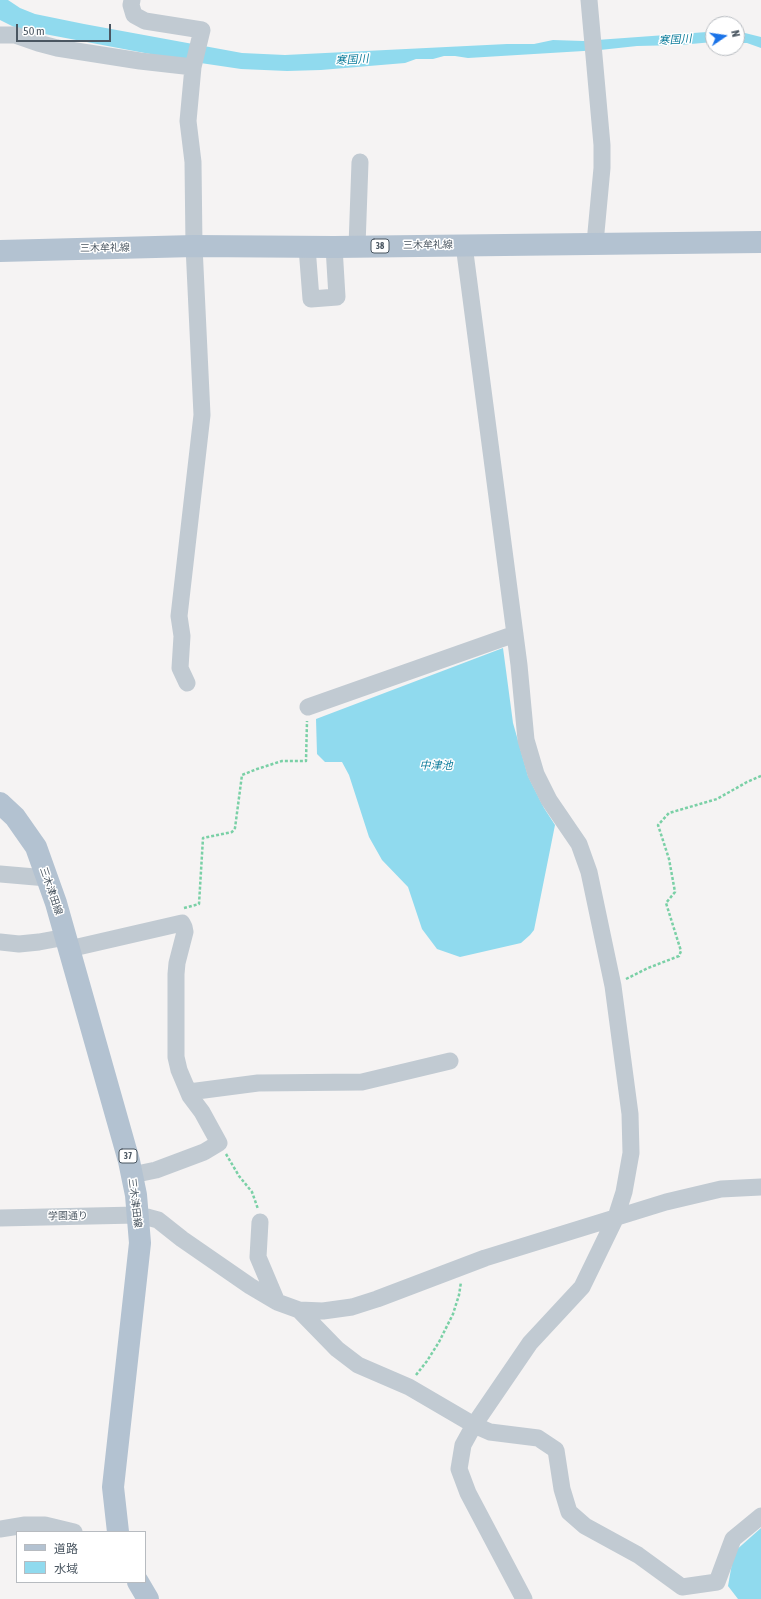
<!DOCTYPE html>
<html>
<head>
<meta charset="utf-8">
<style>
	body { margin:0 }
	#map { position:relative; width:761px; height:1599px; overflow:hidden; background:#f5f3f3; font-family:"Asap Condensed","Noto Sans JP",sans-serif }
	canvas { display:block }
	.legend { position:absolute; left:16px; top:1531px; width:130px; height:52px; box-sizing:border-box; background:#fff; border:1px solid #b7bbc0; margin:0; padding:5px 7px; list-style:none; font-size:12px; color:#4a5661 }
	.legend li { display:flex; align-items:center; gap:8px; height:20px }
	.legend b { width:20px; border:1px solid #b7bbc0 }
	.north { position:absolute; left:705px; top:16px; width:40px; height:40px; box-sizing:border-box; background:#fff; border:1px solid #b7bbc0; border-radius:50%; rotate:77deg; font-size:11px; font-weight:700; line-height:16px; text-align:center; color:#4a5661 }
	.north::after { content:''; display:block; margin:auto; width:14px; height:18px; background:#1a73e8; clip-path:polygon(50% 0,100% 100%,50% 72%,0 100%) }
	.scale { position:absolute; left:16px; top:24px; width:95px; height:18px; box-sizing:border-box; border:2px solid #4a5661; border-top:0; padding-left:5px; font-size:12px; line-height:14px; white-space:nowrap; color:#4a5661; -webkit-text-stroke:3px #fff; paint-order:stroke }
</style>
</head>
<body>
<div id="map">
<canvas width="761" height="1599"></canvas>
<ul class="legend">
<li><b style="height:5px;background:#b3c2d1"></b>道路</li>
<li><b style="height:11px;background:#90daee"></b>水域</li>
</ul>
<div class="north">N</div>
<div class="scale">50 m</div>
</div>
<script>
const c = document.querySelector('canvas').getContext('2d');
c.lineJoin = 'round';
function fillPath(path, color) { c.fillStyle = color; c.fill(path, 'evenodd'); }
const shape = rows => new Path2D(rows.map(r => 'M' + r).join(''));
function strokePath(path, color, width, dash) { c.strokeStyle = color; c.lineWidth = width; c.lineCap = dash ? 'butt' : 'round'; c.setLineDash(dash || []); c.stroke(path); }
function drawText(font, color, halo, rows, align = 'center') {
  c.font = font + ' "Asap Condensed","Noto Sans JP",sans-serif'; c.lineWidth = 3; c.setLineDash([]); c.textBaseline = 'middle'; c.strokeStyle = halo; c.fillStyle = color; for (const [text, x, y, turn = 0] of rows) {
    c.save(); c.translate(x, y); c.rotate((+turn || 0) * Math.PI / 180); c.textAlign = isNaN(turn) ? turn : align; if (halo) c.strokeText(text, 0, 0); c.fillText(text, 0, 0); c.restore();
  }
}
const water = shape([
	[0,0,8,0,20,8,35,14,84,24,242,53,285,55,507,44,534,44,553,40,583,41,707,32,713,33,713,42,680,45,637,46,600,50,468,58,455,56,444,56,433,59,416,59,405,63,321,70,287,71,241,69,187,61,18,29,0,20],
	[737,33,745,33,761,37,761,48,747,43,737,43],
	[503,648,513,723,528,776,544,808,555,825,534,930,530,935,521,943,460,957,437,949,422,929,408,887,382,860,369,837,349,775,342,762,325,762,317,754,316,719],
	[761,1528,761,1599,738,1599,728,1586,734,1552]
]);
const path = shape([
	[184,908,199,904,203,838,232,832,235,828,242,775,257,769,282,761,306,761,307,721],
	[626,979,648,968,679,956,681,951,666,903,675,892,669,859,658,825,669,813,717,799,747,782,761,776],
	[226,1154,239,1176,252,1192,258,1209],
	[416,1375,427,1361,439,1342,453,1314,459,1295,461,1282]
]);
const minor = shape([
	[132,0,131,5,134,15,145,21,202,30,193,67,188,121,193,162,194,246,202,415,179,616,182,636,180,668,187,683],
	[589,0,602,145,602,168,595,243],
	[0,35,15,35,38,43,57,48,140,61,193,67],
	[464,245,519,665,526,740,536,774,549,800,579,844,589,872,613,986,630,1114,631,1153,624,1192,616,1217,582,1287,530,1343,474,1425,463,1445,459,1469,468,1493,524,1599],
	[357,246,360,162],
	[307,247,311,299,337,297,334,247],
	[308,707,515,634],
	[0,874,47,878],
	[0,942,19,944,39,942,66,937],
	[69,949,182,923,184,927,185,932,177,963,176,974,176,1057,179,1070,190,1096,202,1112,219,1143,204,1152,156,1170,132,1175],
	[189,1092,258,1083,362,1082,450,1061],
	[0,1218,137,1215,147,1217,158,1220,182,1239,250,1286,277,1302,299,1310,323,1311,352,1307,377,1299,485,1258,666,1202,721,1189,761,1187],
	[260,1222,258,1257,277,1302],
	[299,1310,337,1349,358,1365,409,1387,474,1425,490,1432,538,1438,556,1450,562,1489,569,1512,585,1526,638,1555,682,1587,717,1582,733,1539,761,1516],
	[0,1529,25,1525,45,1525,74,1532]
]);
const major = shape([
	[0,251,194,246,334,247,761,242],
	[0,803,15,817,36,847,56,903,129,1161,136,1195,140,1243,113,1487,118,1532],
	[138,1582,148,1599]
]);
const shields = [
	[380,246,18],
	[128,1156,18]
];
const shieldNames = [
	["38",380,246],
	["37",128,1156]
];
const streetNames = [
	["三木牟礼線",428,245,-1],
	["三木牟礼線",105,248,-1],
	["三木津田線",51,891,71],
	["三木津田線",135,1203,83],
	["学園通り",68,1216,-1]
];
const waterNames = [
	["寒国川",675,40,-4],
	["寒国川",352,60,-4],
	["中津池",436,766]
];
fillPath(water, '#90daee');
strokePath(path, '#7ad0a6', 2.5, [3, 2]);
strokePath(minor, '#c1cad2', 17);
strokePath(major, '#b3c2d1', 22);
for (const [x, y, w] of shields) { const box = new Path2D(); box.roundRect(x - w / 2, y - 7, w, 14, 3); c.fillStyle = '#fff'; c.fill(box); strokePath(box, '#4a5661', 1); }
drawText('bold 9px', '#4a5661', null, shieldNames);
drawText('10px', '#4a5661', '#fff', streetNames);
drawText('italic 11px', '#0c7c9b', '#fff', waterNames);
</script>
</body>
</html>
